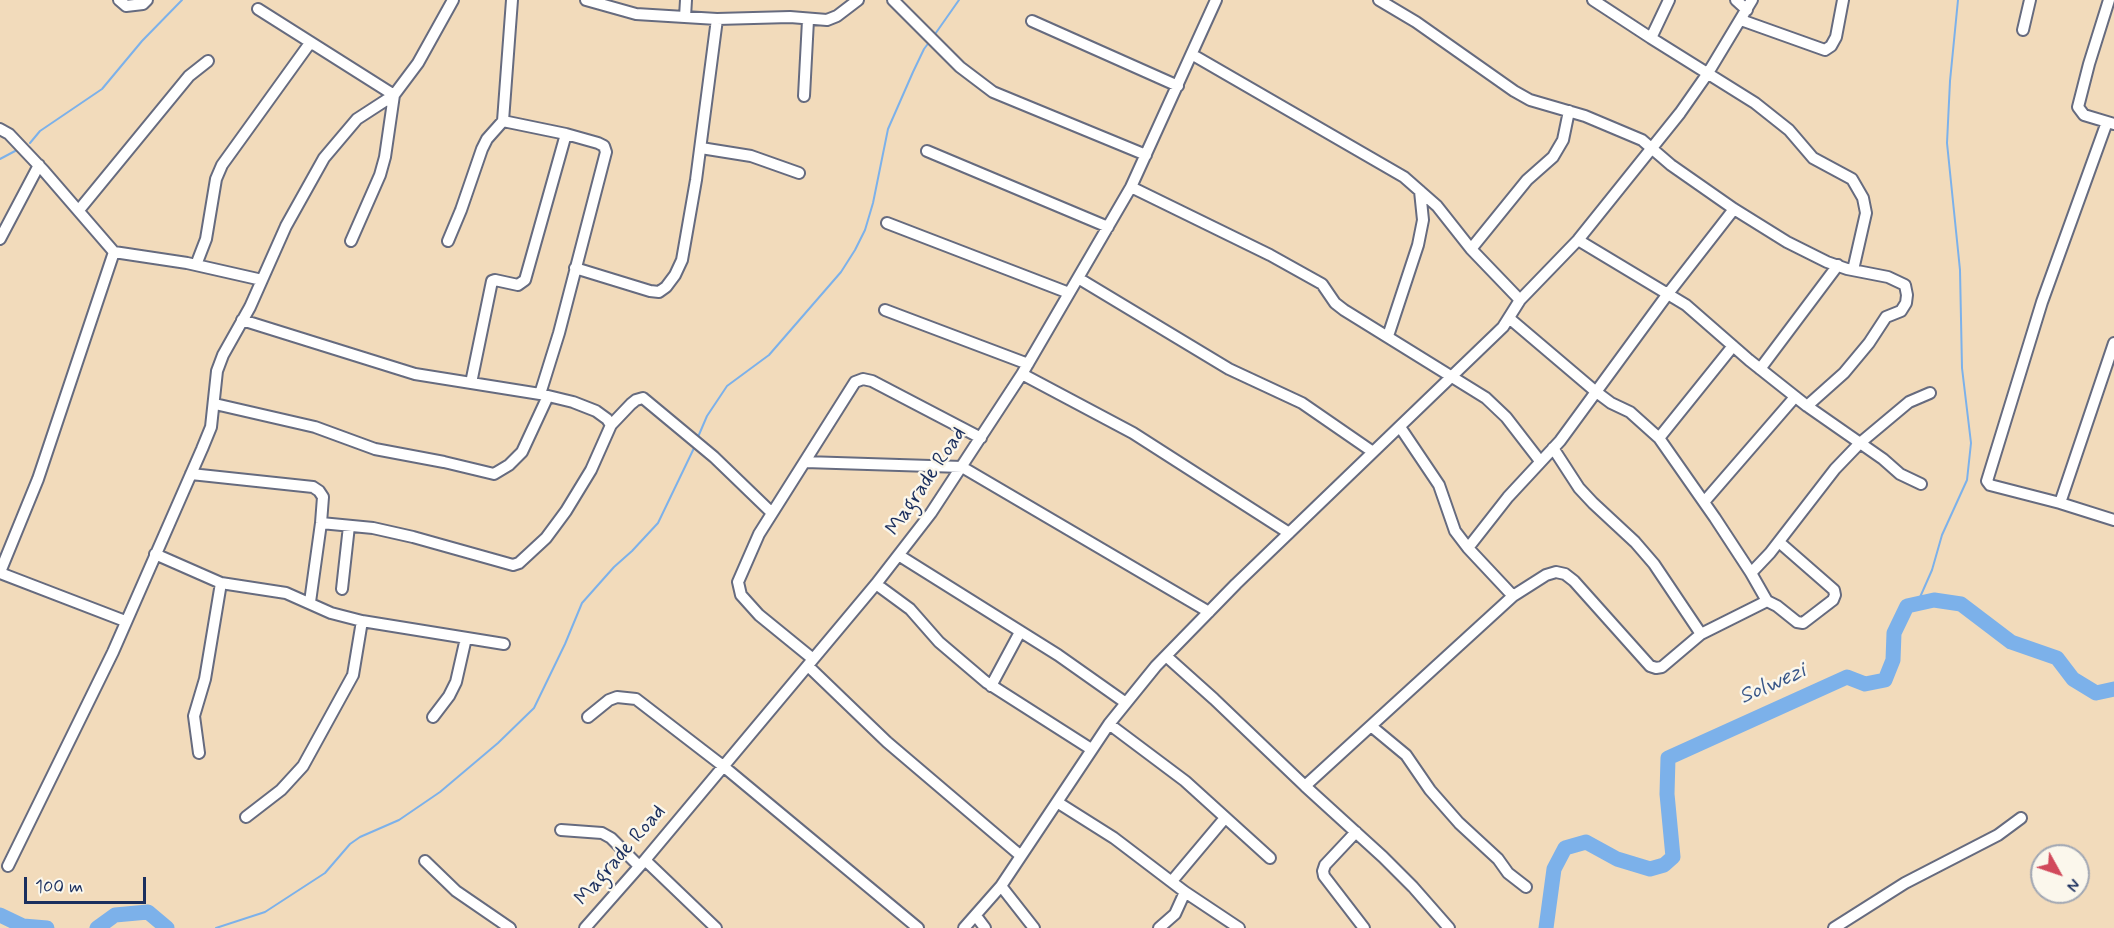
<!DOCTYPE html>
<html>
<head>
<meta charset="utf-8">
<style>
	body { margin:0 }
	#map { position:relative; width:2114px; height:928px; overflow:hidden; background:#f2dbbb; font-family:Mynerve,sans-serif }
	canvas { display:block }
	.north { position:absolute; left:2030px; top:844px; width:60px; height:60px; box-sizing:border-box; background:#fbf7ec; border:2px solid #a1a7b3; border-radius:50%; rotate:130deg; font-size:16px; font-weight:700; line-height:24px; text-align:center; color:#1b2f5e }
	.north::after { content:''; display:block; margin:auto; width:21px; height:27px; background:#d1495b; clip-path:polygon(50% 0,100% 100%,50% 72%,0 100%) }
	.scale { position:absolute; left:24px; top:877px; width:122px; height:27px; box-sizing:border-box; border:3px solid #1b2f5e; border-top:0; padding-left:8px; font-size:18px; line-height:21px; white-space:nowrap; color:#1b2f5e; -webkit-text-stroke:4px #fbf7ec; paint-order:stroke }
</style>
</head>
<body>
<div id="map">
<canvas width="2114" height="928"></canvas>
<div class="north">N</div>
<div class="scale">100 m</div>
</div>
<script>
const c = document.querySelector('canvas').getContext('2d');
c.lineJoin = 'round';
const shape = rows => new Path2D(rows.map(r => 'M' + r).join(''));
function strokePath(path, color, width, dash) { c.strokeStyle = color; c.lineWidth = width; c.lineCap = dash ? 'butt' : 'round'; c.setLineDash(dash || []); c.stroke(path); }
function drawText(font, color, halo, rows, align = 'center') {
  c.font = font + ' Mynerve,sans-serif'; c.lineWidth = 5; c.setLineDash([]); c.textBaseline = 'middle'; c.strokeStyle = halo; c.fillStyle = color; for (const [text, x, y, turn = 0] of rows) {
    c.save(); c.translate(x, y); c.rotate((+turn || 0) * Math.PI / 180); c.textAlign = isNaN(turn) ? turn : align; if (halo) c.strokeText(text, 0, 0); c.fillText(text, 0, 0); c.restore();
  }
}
const stream = shape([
	[933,37,959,0],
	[30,143,40,131,102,89,142,41,182,0],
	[0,159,17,150],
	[698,437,707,416,727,386,769,355,841,272,855,250,865,230,873,203,888,129,913,72,924,49,930,41],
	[1917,604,1932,570,1942,535,1967,480,1971,443,1962,368,1960,270,1947,143,1950,81,1958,0],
	[216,928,265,912,325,873,350,844,360,837,399,820,440,792,498,743,534,708,565,644,582,603,614,567,632,551,658,523,695,446]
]);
const river = shape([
	[0,915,23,926,47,928],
	[97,928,115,915,148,912,167,928],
	[1546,928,1554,869,1565,848,1586,842,1617,859,1650,869,1664,865,1673,857,1667,794,1668,758,1847,677,1865,684,1885,680,1893,660,1894,633,1907,606,1934,600,1961,604,2011,642,2057,658,2073,679,2096,693,2114,689]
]);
const minor = shape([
	[119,0,126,6,143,4,147,0],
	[586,0,636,14,717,19,790,17,827,20,837,16,858,0],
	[893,0,960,67,993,92,1146,155],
	[1379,0,1416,22,1514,91,1530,100,1585,116,1642,140,1671,165,1734,209,1787,242,1827,262,1847,269,1888,277,1905,285,1907,295,1906,303,1901,311,1886,317,1869,343,1844,373,1807,406],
	[1593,0,1651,38,1669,0],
	[1736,0,1747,10],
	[2109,0,2089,64,2078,107,2084,115,2114,124],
	[258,9,394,95,385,157,380,175,351,241],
	[685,17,686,0],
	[1741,20,1825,50,1831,46,1836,37,1843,0],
	[1032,21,1178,86],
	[2023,30,2030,0],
	[1651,38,1755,103,1789,130,1813,158,1852,179,1863,198,1866,213,1853,270],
	[1193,55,1404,177,1437,206,1471,249,1520,300],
	[804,96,808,20],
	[503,121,512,0],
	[2107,122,2042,302,1987,481,1990,485,2060,503,2114,520],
	[0,129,9,134,44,171,114,252,38,479,0,572],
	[701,148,751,156,799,173],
	[927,151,1108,227],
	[1131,187,1270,255,1322,284,1335,303,1344,310,1486,398,1506,417,1540,461],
	[79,210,189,76,208,61],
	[887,223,1069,293],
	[0,239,39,165],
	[1578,240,1686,305,1749,360,1807,406,1883,459,1900,474,1921,484],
	[448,241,461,210,482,149,487,139,503,121,566,134,598,143,604,146,606,152,559,333,540,394],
	[1471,249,1527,180,1553,157,1563,140,1569,111],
	[114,252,187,263,262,280],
	[196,265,206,239,216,179,222,165,310,43],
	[575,268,650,291,659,292,666,287,675,275,682,260,696,180,717,19],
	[1078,278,1229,369,1302,403,1373,452],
	[885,310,1028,364],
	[1509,318,1595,391,1611,403,1630,412,1659,438,1715,518,1751,573,1767,601,1777,606,1797,622,1803,623,1833,600,1835,595,1834,590,1779,542],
	[242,320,415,374,540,394,573,402,596,411,607,419,611,425,591,470,566,511,546,538,519,563,513,565,413,537,373,528,321,523],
	[1388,336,1418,245,1423,220,1420,191],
	[1760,369,1838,265],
	[1022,374,1133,433,1289,533],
	[471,383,492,281,495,280,518,285,525,280,566,134],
	[215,404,315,427,375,449,444,462,494,474,509,465,522,452,548,396],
	[611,425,631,404,636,400,643,398,714,457,772,513],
	[1400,427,1439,485,1455,531,1468,548,1513,596],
	[1659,438,1733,346],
	[1553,448,1579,488,1593,503,1635,542,1654,564,1701,634],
	[805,462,962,467,1209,612],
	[191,474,313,487,319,491,323,497,321,523,310,602],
	[1704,502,1795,397],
	[2060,503,2114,343],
	[1468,548,1508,497,1560,441,1667,295,1734,209],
	[155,554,221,583,286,593,331,613,362,621,504,644],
	[900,556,1058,655,1126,703],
	[0,573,125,621],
	[1751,573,1770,553,1835,469,1860,443,1909,402,1930,393],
	[876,584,910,609,939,642,986,682,1091,749],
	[342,589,349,526],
	[1166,656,1214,699,1305,786,1383,857,1413,887,1449,928],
	[813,659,759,615,741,595,738,582,759,534,855,382,863,379,872,381,981,438],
	[808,666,887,742,1021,856],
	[991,686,1020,632],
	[433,717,449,696,456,682,466,638],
	[588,717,609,700,617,697,636,699,723,766,918,928],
	[1109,724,1185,781,1270,858],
	[1371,726,1406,755,1430,790,1459,823,1498,859,1508,873,1526,887],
	[199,753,194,716,205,679,221,583],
	[1305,786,1513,596,1546,575,1556,572,1565,574,1574,581,1650,666,1656,668,1662,667,1701,634,1767,601],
	[1057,802,1114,838,1185,892,1239,928],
	[246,817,281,790,303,766,353,675,362,621],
	[561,830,602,833,611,838,639,866],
	[1356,832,1325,865,1323,871,1324,876,1364,928],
	[645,860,716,928],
	[425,861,456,891,510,928],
	[8,866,113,652,202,449,211,427,217,371,223,355,250,307,286,226,324,158,357,119,394,95,418,63,453,0],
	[1172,881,1225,818],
	[1001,886,1034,928],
	[976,916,985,928],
	[585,928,645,860,876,584,931,513,1022,374,1131,187,1216,0],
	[964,928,1001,886,1109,724,1156,666,1236,584,1503,327,1520,300,1578,240,1680,113,1708,73,1752,0],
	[1159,928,1175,914,1185,892],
	[1834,928,1905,883,1998,835,2021,818]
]);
const streetNames = [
	["Magrade Road",927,482,-56],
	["Magrade Road",621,856,-49]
];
const waterNames = [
	["Solwezi",1773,685,-24]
];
strokePath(stream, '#7cb1ea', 2);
strokePath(river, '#7cb1ea', 15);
strokePath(minor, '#666b7f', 14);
strokePath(minor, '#fff', 10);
drawText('21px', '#1b2f5e', '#fbf7ec', streetNames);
drawText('italic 22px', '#385688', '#fbf7ec', waterNames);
</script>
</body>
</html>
